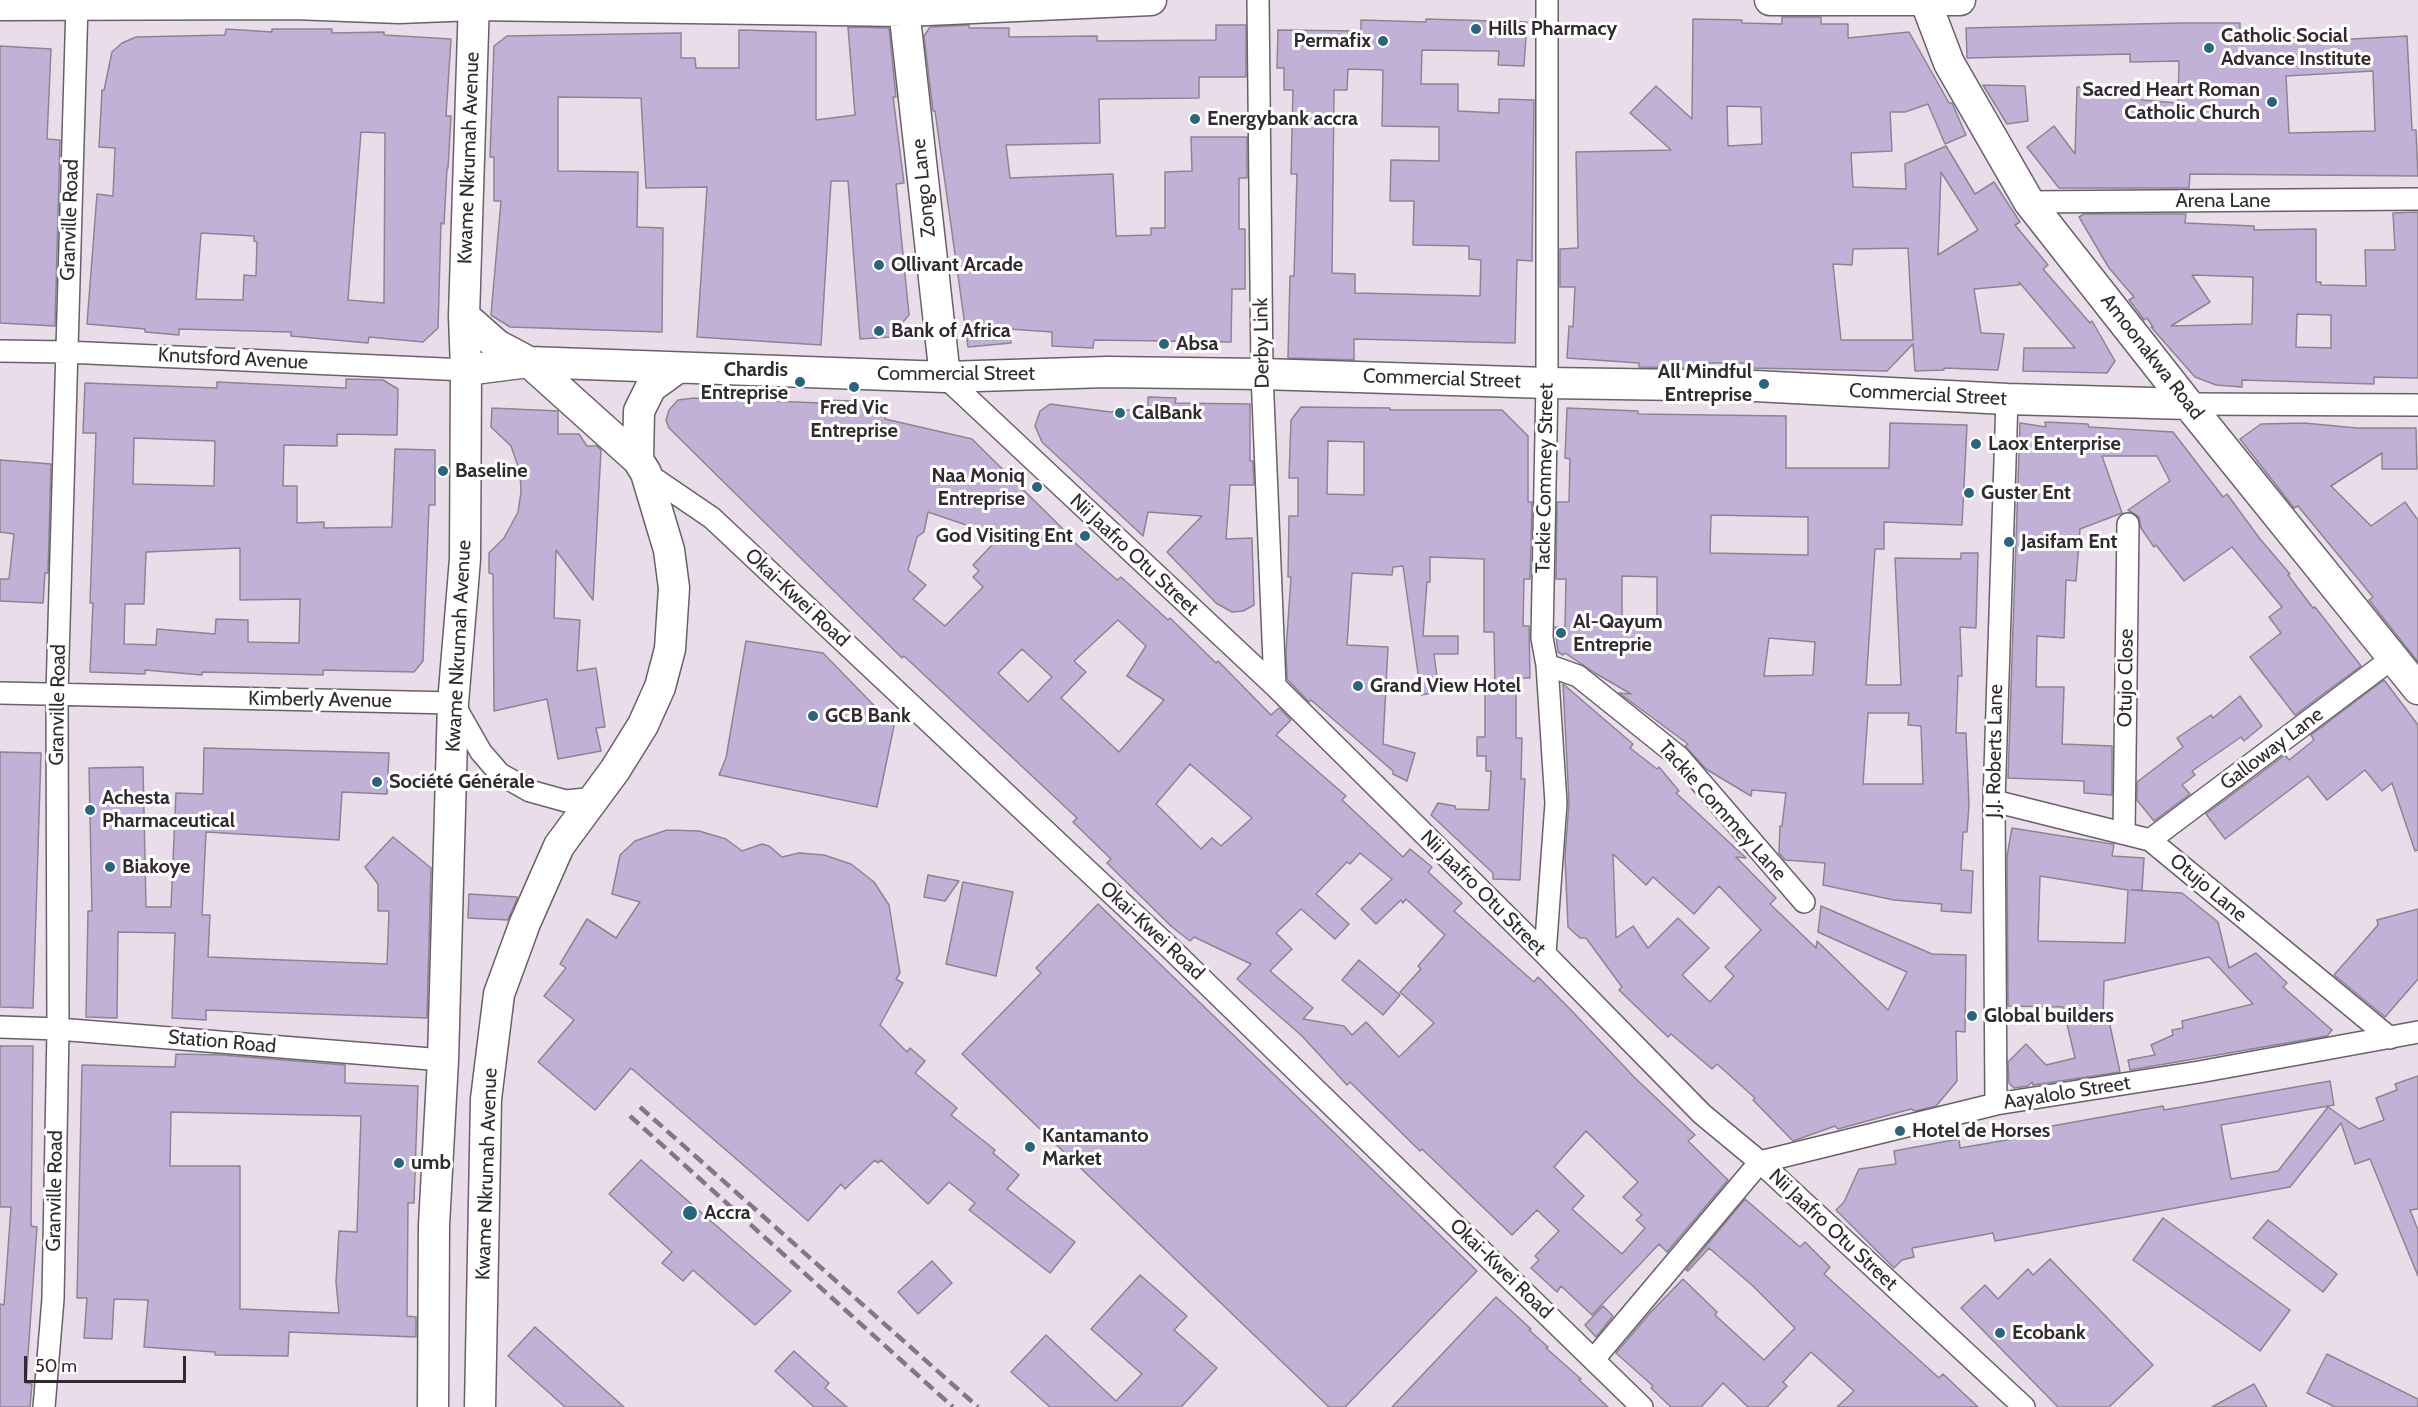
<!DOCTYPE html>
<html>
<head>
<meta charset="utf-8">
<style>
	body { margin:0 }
	#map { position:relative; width:2418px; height:1407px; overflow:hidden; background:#eaddea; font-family:Cabin,sans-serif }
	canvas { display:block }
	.scale { position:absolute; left:24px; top:1356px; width:162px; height:27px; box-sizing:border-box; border:3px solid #2f2b2f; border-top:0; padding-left:8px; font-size:18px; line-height:21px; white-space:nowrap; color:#2f2b2f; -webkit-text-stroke:4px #fff; paint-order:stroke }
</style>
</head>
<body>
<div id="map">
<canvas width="2418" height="1407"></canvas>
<div class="scale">50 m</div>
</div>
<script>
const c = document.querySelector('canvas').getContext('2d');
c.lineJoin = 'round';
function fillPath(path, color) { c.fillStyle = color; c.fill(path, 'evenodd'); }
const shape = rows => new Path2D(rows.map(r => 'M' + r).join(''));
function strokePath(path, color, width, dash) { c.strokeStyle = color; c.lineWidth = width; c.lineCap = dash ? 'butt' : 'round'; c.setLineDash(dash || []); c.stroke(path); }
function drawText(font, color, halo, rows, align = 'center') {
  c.font = font + ' Cabin,sans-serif'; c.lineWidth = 6; c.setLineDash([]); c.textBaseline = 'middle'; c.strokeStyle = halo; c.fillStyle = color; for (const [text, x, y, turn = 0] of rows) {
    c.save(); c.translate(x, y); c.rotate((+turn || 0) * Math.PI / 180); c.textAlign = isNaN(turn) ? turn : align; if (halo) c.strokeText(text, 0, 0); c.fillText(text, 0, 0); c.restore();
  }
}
const building = shape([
	[1782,17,1821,17,1821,24,1848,24,1848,38,1909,32,1949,103,1952,103,1966,135,1945,144,1928,104,1905,112,1890,112,1892,151,1851,153,1853,187,1906,189,1905,164,1946,146,1975,194,1994,182,2020,222,2015,225,2048,265,2043,269,2090,323,2092,321,2115,361,2107,373,2023,371,2024,348,2075,348,2019,282,2019,285,1974,289,1981,333,2004,334,1998,370,1944,368,1944,370,1915,371,1913,344,1887,371,1752,368,1752,363,1699,363,1698,368,1639,367,1639,363,1567,358,1569,326,1573,327,1575,287,1560,287,1560,249,1578,248,1576,152,1671,150,1630,113,1656,86,1692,119,1693,19,1742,20,1742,23,1782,24,1782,17],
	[1727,106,1761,107,1762,144,1728,146,1727,106],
	[1941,172,1978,230,1938,255,1941,172],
	[1908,248,1913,340,1841,340,1833,264,1852,265,1853,249,1908,248],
	[1426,19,1527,22,1524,66,1498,65,1499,51,1422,50,1421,84,1458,84,1458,111,1499,113,1499,99,1534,100,1532,261,1517,260,1515,343,1354,339,1354,360,1288,358,1290,276,1294,276,1297,174,1291,174,1293,90,1284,90,1284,68,1277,68,1278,30,1361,31,1361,20,1426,22,1426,19],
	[1348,69,1383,70,1382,126,1439,127,1439,161,1391,160,1390,201,1414,201,1413,245,1469,246,1469,259,1481,260,1480,296,1355,293,1355,274,1332,273,1334,90,1347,90,1348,69],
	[2180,23,2240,23,2240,38,2335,37,2335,40,2407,36,2412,130,2416,130,2418,176,2190,174,2189,188,2059,188,2027,147,2054,126,2075,154,2077,87,2142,89,2142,100,2178,103,2179,61,2130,62,2130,54,1967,58,1966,28,2180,23],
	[2373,71,2375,131,2289,133,2286,76,2373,71],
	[969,25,969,28,1009,28,1009,37,1097,36,1097,41,1216,40,1216,25,1246,25,1246,77,1199,77,1199,98,1099,99,1100,143,1006,145,1010,178,1113,174,1116,236,1151,235,1151,228,1165,228,1165,172,1192,171,1191,137,1247,137,1247,178,1239,178,1239,229,1245,229,1245,289,1232,289,1231,342,1094,340,1093,348,1052,346,1052,332,1009,329,1011,343,968,347,935,111,933,111,924,36,930,27,969,25],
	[848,27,889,28,896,97,893,97,904,183,896,184,909,315,890,337,860,339,848,181,831,181,821,345,697,337,707,187,646,188,641,98,558,97,558,171,638,172,637,227,663,228,662,332,510,327,491,315,501,201,494,201,494,157,490,157,494,46,507,36,681,33,681,58,695,58,696,68,739,68,739,30,816,32,816,120,855,115,848,27],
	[226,29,272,32,272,29,332,29,332,33,384,32,384,35,451,39,446,116,451,116,448,168,447,168,444,224,441,223,438,328,423,342,369,337,368,343,291,336,291,332,179,329,179,335,145,332,145,329,87,324,97,194,113,196,115,148,99,147,102,90,104,90,112,52,122,43,136,37,225,35,226,29],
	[361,132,385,133,384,303,348,300,361,132],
	[201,233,254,236,254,241,257,242,256,276,244,275,243,300,196,299,201,233],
	[0,46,51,49,47,139,60,140,55,326,0,323,0,46],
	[1983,85,2025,86,2028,121,2007,124,1983,85],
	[2418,212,2418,378,2374,377,2374,384,2242,380,2242,387,2216,385,2195,377,2151,327,2153,327,2147,318,2144,320,2136,309,2129,300,2134,297,2109,268,2079,217,2084,214,2186,214,2185,223,2254,226,2254,230,2316,229,2316,282,2321,282,2321,285,2366,286,2365,250,2395,250,2393,213,2418,212],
	[2192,275,2253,277,2252,324,2171,326,2210,302,2192,275],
	[2297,314,2331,315,2331,348,2296,347,2297,314],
	[346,379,383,380,398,389,397,435,337,434,337,446,284,445,283,486,297,486,297,523,324,522,324,528,392,527,395,449,435,450,435,505,429,505,423,661,414,672,323,670,323,675,202,672,202,675,145,670,145,674,90,672,93,603,90,603,96,433,83,433,85,383,217,388,217,382,346,388,346,379],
	[134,438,215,441,214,486,133,484,134,438],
	[240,548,240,600,300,599,299,643,248,642,248,620,216,619,215,634,157,629,156,645,124,644,125,604,144,604,146,552,240,548],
	[1148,397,1176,398,1175,403,1250,404,1250,461,1253,461,1254,485,1230,485,1226,539,1252,538,1254,605,1243,611,1232,612,1216,603,1167,552,1202,516,1148,512,1143,536,1042,442,1035,426,1040,411,1050,404,1110,412,1148,408,1148,397],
	[694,398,821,403,821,400,886,402,885,419,972,439,1067,533,1065,534,1117,580,1121,577,1168,620,1170,618,1216,663,1218,661,1271,715,1279,708,1291,720,1276,735,1346,796,1342,800,1403,857,1410,849,1432,867,1428,872,1462,903,1454,911,1534,982,1538,977,1570,1009,1634,1077,1695,1135,1688,1141,1728,1180,1667,1252,1659,1244,1592,1315,1561,1286,1557,1292,1531,1268,1539,1260,1535,1256,1559,1231,1537,1210,1512,1235,1422,1149,1420,1151,1350,1082,1347,1085,1302,1036,1237,979,1251,964,1194,937,1190,941,1172,927,1107,863,1111,859,1073,822,1077,818,904,656,902,658,669,428,666,420,669,410,678,400,694,398],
	[928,512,978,529,993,544,973,565,979,571,973,577,983,587,945,626,913,599,926,585,908,570,917,537,924,532,928,512],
	[1118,620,1146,646,1127,676,1164,700,1119,752,1061,698,1086,672,1074,661,1118,620],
	[1022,649,1052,677,1028,702,998,673,1022,649],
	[1190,764,1252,818,1221,846,1212,838,1201,849,1156,804,1190,764],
	[1360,853,1392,879,1361,909,1376,924,1401,900,1403,903,1406,899,1445,935,1418,966,1421,969,1400,992,1434,1023,1399,1057,1366,1022,1352,1035,1344,1026,1303,1019,1313,1008,1270,971,1292,949,1276,933,1301,909,1335,939,1349,924,1316,894,1347,862,1350,864,1360,853],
	[1586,1131,1638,1182,1623,1197,1642,1215,1636,1220,1645,1228,1622,1254,1572,1209,1584,1196,1554,1167,1586,1131],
	[1301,407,1390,408,1390,410,1502,410,1528,436,1528,502,1532,502,1530,579,1524,579,1523,626,1529,626,1530,678,1516,678,1516,738,1522,738,1521,779,1525,779,1520,880,1493,879,1493,873,1431,815,1438,803,1455,806,1456,809,1489,810,1491,771,1486,771,1486,756,1477,756,1477,737,1485,737,1485,689,1495,689,1494,632,1484,632,1484,559,1430,557,1430,582,1427,582,1423,636,1458,636,1458,654,1434,654,1439,692,1421,695,1403,566,1393,567,1392,575,1352,573,1347,645,1388,647,1383,744,1415,753,1407,781,1393,774,1393,771,1311,700,1309,702,1287,679,1286,651,1291,577,1288,577,1289,516,1298,516,1298,478,1289,478,1291,420,1301,407],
	[1328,441,1364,442,1364,495,1327,494,1328,441],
	[492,408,558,411,558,434,579,434,587,446,597,446,601,450,593,600,556,550,554,618,580,620,577,671,596,668,605,727,596,728,601,751,558,759,547,699,494,711,493,574,489,573,489,553,504,538,518,512,521,492,520,472,511,446,491,427,492,408],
	[1567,408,1638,411,1638,414,1786,416,1786,468,1889,468,1890,423,1967,425,1962,525,1884,522,1884,549,1875,549,1866,685,1901,685,1895,558,1961,559,1961,553,1978,553,1976,628,1960,627,1962,676,1958,676,1956,733,1966,733,1969,805,1967,832,1963,832,1961,870,1973,871,1971,913,1941,911,1942,904,1894,900,1823,885,1825,863,1785,860,1779,853,1780,826,1782,826,1786,793,1752,790,1751,796,1706,769,1685,746,1688,744,1619,693,1631,694,1595,673,1565,653,1563,655,1558,652,1555,627,1565,627,1566,579,1556,579,1557,502,1569,502,1570,459,1565,458,1567,408],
	[1711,515,1808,517,1808,555,1710,553,1711,515],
	[1622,576,1657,577,1657,628,1622,627,1622,576],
	[1769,638,1815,642,1813,675,1764,676,1769,638],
	[1868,713,1909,713,1908,725,1921,726,1923,784,1863,784,1868,713],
	[2045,422,2088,424,2089,427,2173,432,2223,497,2227,494,2260,539,2290,574,2288,575,2313,608,2315,607,2361,666,2295,715,2250,657,2281,633,2269,617,2282,607,2232,547,2184,581,2156,545,2154,547,2141,528,2139,517,2128,510,2170,481,2157,456,2102,456,2122,513,2080,529,2076,581,2066,580,2064,638,2037,636,2036,687,2064,687,2062,744,2112,746,2112,795,2084,793,2084,781,2008,778,2020,423,2046,427,2045,422],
	[2304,423,2357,428,2416,428,2417,469,2382,469,2382,453,2331,486,2371,526,2405,502,2418,520,2418,662,2369,600,2373,597,2298,506,2294,508,2240,439,2261,424,2304,423],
	[0,460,51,464,48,573,45,573,43,603,0,601,0,579,9,579,14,534,0,532,0,460],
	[746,641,823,653,894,726,877,807,719,775,726,758,746,641],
	[2384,680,2418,725,2418,850,2415,851,2392,783,2382,791,2365,770,2327,800,2308,776,2225,839,2206,814,2285,755,2289,760,2314,740,2311,735,2384,680],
	[1563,684,1633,744,1630,748,1657,769,1659,767,1679,791,1676,793,1746,858,1736,857,1776,898,1770,904,1816,948,1817,941,1888,1010,1907,972,1818,932,1821,906,1932,954,1966,955,1965,1032,1956,1031,1957,1081,1936,1106,1915,1111,1911,1109,1838,1129,1835,1126,1793,1141,1753,1100,1755,1098,1717,1064,1712,1069,1671,1034,1668,1037,1619,990,1622,987,1586,938,1580,938,1568,927,1565,857,1569,802,1563,684],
	[1613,854,1646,885,1653,877,1694,914,1719,886,1761,930,1725,967,1734,976,1710,1002,1682,975,1709,948,1678,918,1648,948,1633,926,1616,938,1613,854],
	[2240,696,2262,726,2244,741,2241,737,2192,771,2195,775,2182,785,2190,794,2154,821,2137,800,2137,782,2183,747,2177,738,2211,715,2213,718,2240,696],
	[204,748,389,753,387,794,342,792,339,840,206,832,202,915,210,915,208,957,387,964,389,911,378,911,378,884,365,867,393,837,431,868,427,1018,206,1010,206,1020,172,1018,175,933,118,932,117,1018,86,1017,88,911,92,911,89,768,143,767,146,907,171,907,176,793,203,794,204,748],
	[0,752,41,753,33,1008,0,1007,0,752],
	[2012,828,2112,844,2114,844,2112,856,2144,858,2142,890,2131,890,2182,893,2218,922,2229,968,2256,953,2287,983,2283,987,2332,1030,2327,1036,2130,1070,2128,1060,2155,1055,2151,1045,2173,1035,2172,1030,2183,1028,2182,1021,2253,1004,2209,957,2104,981,2103,1017,2108,1016,2120,1072,2033,1085,2032,1082,2028,1086,2014,1088,2009,1083,2008,1062,2026,1044,2046,1065,2075,1058,2063,1007,2008,1006,2007,856,2012,828],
	[2040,876,2128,890,2125,943,2038,941,2040,876],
	[667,830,699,831,726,839,742,851,762,844,769,846,782,857,799,853,824,855,851,864,874,882,889,905,900,973,896,979,903,983,880,1025,907,1052,910,1048,925,1061,915,1073,957,1108,951,1115,995,1150,993,1153,1019,1175,1007,1189,1075,1242,1050,1273,969,1210,975,1203,949,1182,928,1204,881,1160,878,1163,875,1160,845,1189,841,1184,808,1221,631,1068,595,1110,538,1062,574,1020,544,996,566,968,560,964,587,919,616,938,640,902,612,894,620,855,635,841,667,830],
	[928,875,959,881,945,901,924,897,928,875],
	[963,882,1013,892,996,976,946,964,963,882],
	[469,894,517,897,517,899,508,920,468,918,469,894],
	[1098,904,1477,1271,1345,1407,1329,1407,962,1054,1041,973,1036,968,1098,904],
	[2418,909,2418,979,2385,1017,2334,975,2378,925,2377,920,2418,909],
	[1359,960,1400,995,1383,1015,1342,980,1359,960],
	[0,1046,33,1046,31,1226,37,1227,26,1383,32,1384,30,1407,0,1407,0,1304,4,1305,11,1207,0,1207,0,1046],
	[176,1054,222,1055,345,1065,345,1083,418,1086,414,1203,408,1203,407,1316,416,1317,416,1337,289,1332,288,1356,215,1355,215,1352,144,1347,148,1300,114,1299,112,1339,84,1338,87,1298,77,1298,82,1065,175,1067,176,1054],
	[171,1112,361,1116,357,1232,339,1231,336,1282,339,1313,240,1309,240,1166,170,1166,171,1112],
	[2418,1076,2418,1209,2410,1210,2418,1230,2418,1276,2370,1159,2355,1164,2341,1123,2290,1187,1995,1241,1993,1233,1912,1248,1914,1257,1902,1260,1894,1268,1836,1210,1844,1202,1859,1169,1896,1164,1894,1151,1959,1139,1960,1148,2042,1134,2041,1128,2163,1106,2164,1110,2330,1081,2334,1105,2221,1125,2231,1179,2278,1171,2328,1107,2359,1129,2384,1120,2376,1098,2397,1090,2395,1084,2418,1076],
	[641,1160,791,1291,755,1325,693,1270,683,1281,662,1263,672,1252,609,1194,641,1160],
	[1745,1199,1800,1247,1805,1242,1830,1267,1824,1274,1939,1378,1943,1374,1978,1407,1837,1407,1854,1391,1811,1352,1783,1382,1787,1386,1767,1407,1748,1407,1723,1383,1701,1407,1671,1407,1651,1388,1653,1386,1616,1353,1650,1313,1683,1279,1717,1312,1715,1315,1764,1360,1795,1328,1753,1286,1709,1248,1688,1271,1686,1270,1745,1199],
	[2163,1218,2290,1310,2260,1351,2133,1260,2163,1218],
	[2268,1220,2337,1274,2323,1292,2253,1238,2268,1220],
	[2050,1259,2153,1365,2109,1407,2058,1407,1961,1308,1985,1285,1998,1299,2028,1269,2033,1275,2050,1259],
	[932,1261,952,1283,918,1314,898,1292,932,1261],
	[1140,1275,1187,1316,1174,1330,1217,1368,1181,1407,1050,1407,1011,1372,1046,1335,1116,1401,1142,1374,1091,1329,1140,1275],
	[1496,1297,1531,1329,1529,1330,1548,1347,1546,1348,1581,1379,1579,1380,1608,1407,1392,1407,1496,1297],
	[1603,1306,1613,1316,1596,1337,1585,1325,1603,1306],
	[535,1327,624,1407,565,1407,508,1356,535,1327],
	[794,1351,829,1383,825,1388,847,1407,814,1407,775,1371,794,1351],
	[2327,1354,2418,1399,2418,1407,2335,1407,2307,1393,2327,1354],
	[2254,1384,2267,1407,2212,1407,2254,1384]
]);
const street = shape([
	[1258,0,1262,374,1275,686],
	[2029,202,2418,199],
	[0,351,66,352,466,370],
	[945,377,1275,686,1545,954,1702,1114,1760,1162,2024,1407],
	[2188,404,2418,405],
	[646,473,712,518,1171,949,1642,1407],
	[1547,665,1578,676,1679,757,1804,902],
	[0,693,453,703,481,752,500,774,530,791,566,801,596,798],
	[1994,801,2150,840,2390,1038],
	[2124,833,2128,524],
	[2150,840,2394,657],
	[1545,954,1556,803,1547,665,1542,638,1547,383,1547,0],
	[0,1027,58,1029,443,1060],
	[1996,1104,1994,801,2007,399],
	[1594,1359,1760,1162,1996,1104,2199,1072,2418,1032],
	[44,1407,53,1299,58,1029,57,693,77,4]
]);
const secondary = shape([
	[903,0,945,377],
	[1770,0,1960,0],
	[1925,0,1949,63,2029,202,2188,404,2418,689],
	[0,5,294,4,399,8,474,5,905,11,1151,0],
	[464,316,497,345,529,362,638,460,646,473,669,550,674,588,670,649,660,687,643,725,615,770,559,846,525,923,499,994,486,1099,480,1407],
	[466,370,529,362,945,377,1107,372,1262,374,1547,383,1755,386,2007,399,2188,404],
	[638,460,639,411,651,387,676,369],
	[433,1407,434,1225,443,1060,453,703,465,559,466,370,464,316,474,0]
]);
const rail = shape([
	[640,1107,978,1407],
	[630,1116,953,1407]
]);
const markers = [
	[1476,29,6,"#2b647d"],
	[1383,41,6,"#2b647d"],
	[2209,48,6,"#2b647d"],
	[2272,102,6,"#2b647d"],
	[1195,119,6,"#2b647d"],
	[879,265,6,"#2b647d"],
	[879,331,6,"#2b647d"],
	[1164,344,6,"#2b647d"],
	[800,382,6,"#2b647d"],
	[1764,384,6,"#2b647d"],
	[854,387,6,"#2b647d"],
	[1120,413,6,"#2b647d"],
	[1976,444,6,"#2b647d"],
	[443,471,6,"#2b647d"],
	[1037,487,6,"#2b647d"],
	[1969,493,6,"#2b647d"],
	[1085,536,6,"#2b647d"],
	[2009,542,6,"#2b647d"],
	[1561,633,6,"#2b647d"],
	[1358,686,6,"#2b647d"],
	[813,716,6,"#2b647d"],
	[377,782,6,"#2b647d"],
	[90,810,6,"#2b647d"],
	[110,867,6,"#2b647d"],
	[1972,1016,6,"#2b647d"],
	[1900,1131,6,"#2b647d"],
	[1030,1147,6,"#2b647d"],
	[399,1163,6,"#2b647d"],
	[690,1213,8,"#2b647d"],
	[2000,1333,6,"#2b647d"]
];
const poiNames = [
	["Hills Pharmacy",1488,29],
	["Catholic Social",2221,36],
	["Advance Institute",2221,59],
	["Permafix",1371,41,"right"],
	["Sacred Heart Roman",2260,90,"right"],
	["Catholic Church",2260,113,"right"],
	["Energybank accra",1207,119],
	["Ollivant Arcade",891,265],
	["Bank of Africa",891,331],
	["Absa",1176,344],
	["Chardis",788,370,"right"],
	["Entreprise",788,393,"right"],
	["All Mindful",1752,372,"right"],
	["Entreprise",1752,395,"right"],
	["Fred Vic",854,408,"center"],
	["Entreprise",854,431,"center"],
	["CalBank",1132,413],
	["Laox Enterprise",1988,444],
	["Baseline",455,471],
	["Naa Moniq",1025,476,"right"],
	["Entreprise",1025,499,"right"],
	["Guster Ent",1981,493],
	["God Visiting Ent",1073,536,"right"],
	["Jasifam Ent",2021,542],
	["Al-Qayum",1573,622],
	["Entreprie",1573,645],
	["Grand View Hotel",1370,686],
	["GCB Bank",825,716],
	["Société Générale",389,782],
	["Achesta",102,798],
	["Pharmaceutical",102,821],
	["Biakoye",122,867],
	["Global builders",1984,1016],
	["Hotel de Horses",1912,1131],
	["Kantamanto",1042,1136],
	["Market",1042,1159],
	["umb",411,1163],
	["Accra",704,1213],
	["Ecobank",2012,1333]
];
const streetNames = [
	["Kwame Nkrumah Avenue",469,158,-88],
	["Zongo Lane",924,188,-96],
	["Arena Lane",2223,201],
	["Granville Road",70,220,-88],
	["Derby Link",1262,343,-91],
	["Amoonakwa Road",2152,357,52],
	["Knutsford Avenue",233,359,3],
	["Commercial Street",956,374],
	["Commercial Street",1442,379,2],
	["Commercial Street",1928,395,3],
	["Tackie Commey Street",1545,478,-89],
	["Nii Jaafro Otu Street",1134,555,43],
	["Okai-Kwei Road",797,598,43],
	["Kwame Nkrumah Avenue",459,646,-87],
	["Otujo Close",2126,678,-89],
	["Kimberly Avenue",320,700,1],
	["Granville Road",58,705,-89],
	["Galloway Lane",2272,749,-37],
	["J.J. Roberts Lane",1995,751,-89],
	["Tackie Commey Lane",1722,811,48],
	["Otujo Lane",2208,888,40],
	["Nii Jaafro Otu Street",1483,893,45],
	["Okai-Kwei Road",1152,931,43],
	["Station Road",222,1042,5],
	["Aayalolo Street",2067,1093,-9],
	["Kwame Nkrumah Avenue",487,1174,-88],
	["Granville Road",55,1191,-89],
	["Nii Jaafro Otu Street",1833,1230,43],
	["Okai-Kwei Road",1501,1269,44]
];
fillPath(building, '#c2b1d6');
strokePath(building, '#8b8592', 1.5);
strokePath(street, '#6a5f6a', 24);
strokePath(secondary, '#6a5f6a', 33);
strokePath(street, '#fff', 21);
strokePath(secondary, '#fff', 30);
strokePath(rail, '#817981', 4.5, [12, 6]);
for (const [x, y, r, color] of markers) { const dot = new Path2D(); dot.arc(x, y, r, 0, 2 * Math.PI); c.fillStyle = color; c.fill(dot); strokePath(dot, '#fff', 2); }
drawText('bold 20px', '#2f2b2f', '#fff', poiNames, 'left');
drawText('20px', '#2f2b2f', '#fff', streetNames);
</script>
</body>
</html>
